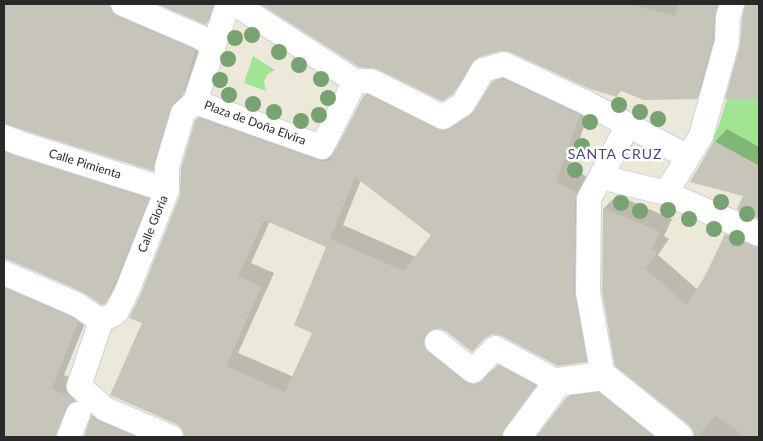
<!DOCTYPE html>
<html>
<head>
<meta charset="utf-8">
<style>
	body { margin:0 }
	#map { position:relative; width:763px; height:441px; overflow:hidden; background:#ece8da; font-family:Lato,sans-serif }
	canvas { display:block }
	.frame { position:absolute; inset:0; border:5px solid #292929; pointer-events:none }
</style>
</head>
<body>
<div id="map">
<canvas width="763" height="441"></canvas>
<div class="frame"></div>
</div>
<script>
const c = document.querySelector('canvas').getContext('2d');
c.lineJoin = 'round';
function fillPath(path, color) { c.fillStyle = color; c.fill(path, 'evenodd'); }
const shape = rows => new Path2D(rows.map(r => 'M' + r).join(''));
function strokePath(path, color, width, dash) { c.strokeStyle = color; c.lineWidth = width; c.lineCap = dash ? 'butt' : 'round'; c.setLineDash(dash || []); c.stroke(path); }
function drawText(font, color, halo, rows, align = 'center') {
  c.font = font + ' Lato,sans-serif'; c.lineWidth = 5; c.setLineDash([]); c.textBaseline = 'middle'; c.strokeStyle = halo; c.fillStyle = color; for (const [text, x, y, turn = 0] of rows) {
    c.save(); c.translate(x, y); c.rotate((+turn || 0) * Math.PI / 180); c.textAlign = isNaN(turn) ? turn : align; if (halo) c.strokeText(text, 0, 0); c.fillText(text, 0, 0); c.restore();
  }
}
const green = shape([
	[253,56,275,70,268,74,264,81,266,91,244,83],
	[738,63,742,99,759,99,759,166,712,140,719,125]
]);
const shadow = shape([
	[4,4,132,4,207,37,196,79,183,94,167,149,166,157,153,170,4,122],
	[160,4,221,4,219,10,206,23],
	[261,4,727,4,710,85,696,98,622,90,616,96,510,50,501,49,480,55,466,79,452,93,377,67,359,66],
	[746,4,759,4,759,98,727,98,742,46],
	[507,69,593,102,569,168,590,178,599,348,586,361,502,335,446,330,437,328,437,333,484,371,491,371,496,368,512,352,548,372,517,413,514,420,523,437,185,437,144,322,141,297,181,195,196,121,210,107,337,148,365,96,378,82,465,116,477,108,493,82],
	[361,180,433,234,416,257,343,225],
	[270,221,327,246,314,332,294,377,238,353,274,273,251,263],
	[4,126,161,185,119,288,105,302,10,259,4,258],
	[727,129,759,147,759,211,741,204,745,195,715,142],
	[617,195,672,219,664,236,669,239,658,255,698,290,722,242,736,229,759,240,759,437,695,437,695,431,603,291,604,208],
	[4,262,91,308,64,375,83,382,69,418,81,437,4,437],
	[612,380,685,437,538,437,568,397,581,384],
	[106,403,179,437,183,437,85,437,92,416]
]);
const building = shape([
	[4,4,110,4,112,12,118,17,195,50,183,94,174,103,170,109,154,163,153,171,4,124],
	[157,4,214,4,206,25],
	[260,4,629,4,675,16,679,4,718,4,714,16,713,40,697,99,644,100,619,90,617,97,590,89,510,52,501,51,479,57,472,62,453,94,442,101,377,69,359,67],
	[745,4,759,4,759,99,725,99,740,45,742,19],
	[503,79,580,115,556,182,577,192,575,199,574,292,587,362,558,366,502,336,493,334,485,338,472,352,446,331,440,329,433,329,427,333,423,340,424,346,428,352,465,382,471,385,478,384,498,365,536,386,504,428,502,437,184,437,182,429,176,424,110,395,142,323,129,318,140,296,180,195,181,169,195,121,198,118,317,160,329,162,364,95,368,95,437,129,444,131,450,129,471,115,492,82],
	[355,177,431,235,404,271,330,239],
	[264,220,326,247,294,325,312,333,285,392,226,366,261,287,238,276],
	[714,141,758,165,759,163,759,219,737,209,743,196,690,182],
	[4,152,149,199,114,285,106,303,102,305,83,292,9,260,4,259],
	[603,208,660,232,651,250,657,252,645,269,687,305,705,276,725,234,759,248,759,437,745,437,716,415,697,437,694,437,693,431,689,425,615,366,602,291],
	[4,288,71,317,78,322,52,389,69,396,75,401,69,404,65,409,56,437,4,437],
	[598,392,654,437,536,437,567,397],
	[91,415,100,422,136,437,84,437]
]);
const pedestrian = shape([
	[123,4,200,37,213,46],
	[228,4,195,102,322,147,355,81,235,4],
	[732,4,728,17,727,42,701,136,666,193,759,234],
	[355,81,371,81,443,117,463,104,483,70,504,64,585,102,688,157],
	[4,137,19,143,167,190],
	[601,177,666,193],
	[4,273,78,305,101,321],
	[437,342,473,371,495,348,558,382],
	[603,376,588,292,589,199,628,125],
	[69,437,78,414],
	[171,437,105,409,79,386,101,321,116,313,127,291,167,190,167,167,183,113,195,102]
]);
const minor = shape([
	[517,437,558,382,603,376,679,437]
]);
const trees = [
	[252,35],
	[235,38],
	[279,52],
	[228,59],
	[299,65],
	[321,79],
	[220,80],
	[229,95],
	[328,98],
	[253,104],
	[619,105],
	[274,112],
	[640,112],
	[319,115],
	[658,119],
	[301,121],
	[590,122],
	[582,146],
	[575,170],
	[721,202],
	[621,203],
	[668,210],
	[640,211],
	[747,214],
	[689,219],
	[714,229],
	[737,238]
];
const streetNames = [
	["Plaza de Doña Elvira",255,123,20],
	["Calle Pimienta",85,164,17],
	["Calle Gloria",153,224,-68]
];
const neighbourhoodNames = [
	["SANTA CRUZ",615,154]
];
fillPath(green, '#a1e594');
fillPath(shadow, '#0003');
fillPath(building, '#c7c4ba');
strokePath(pedestrian, '#cfd0e3', 26);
strokePath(minor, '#cfd0e3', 30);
strokePath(pedestrian, '#fff', 24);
strokePath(minor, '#fff', 28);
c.fillStyle = '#78a26f';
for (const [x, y] of trees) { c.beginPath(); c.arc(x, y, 8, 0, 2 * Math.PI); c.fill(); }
drawText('12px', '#292929', '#fff', streetNames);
c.letterSpacing = '1px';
drawText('14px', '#48487b', '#fff', neighbourhoodNames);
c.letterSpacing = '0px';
</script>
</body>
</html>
